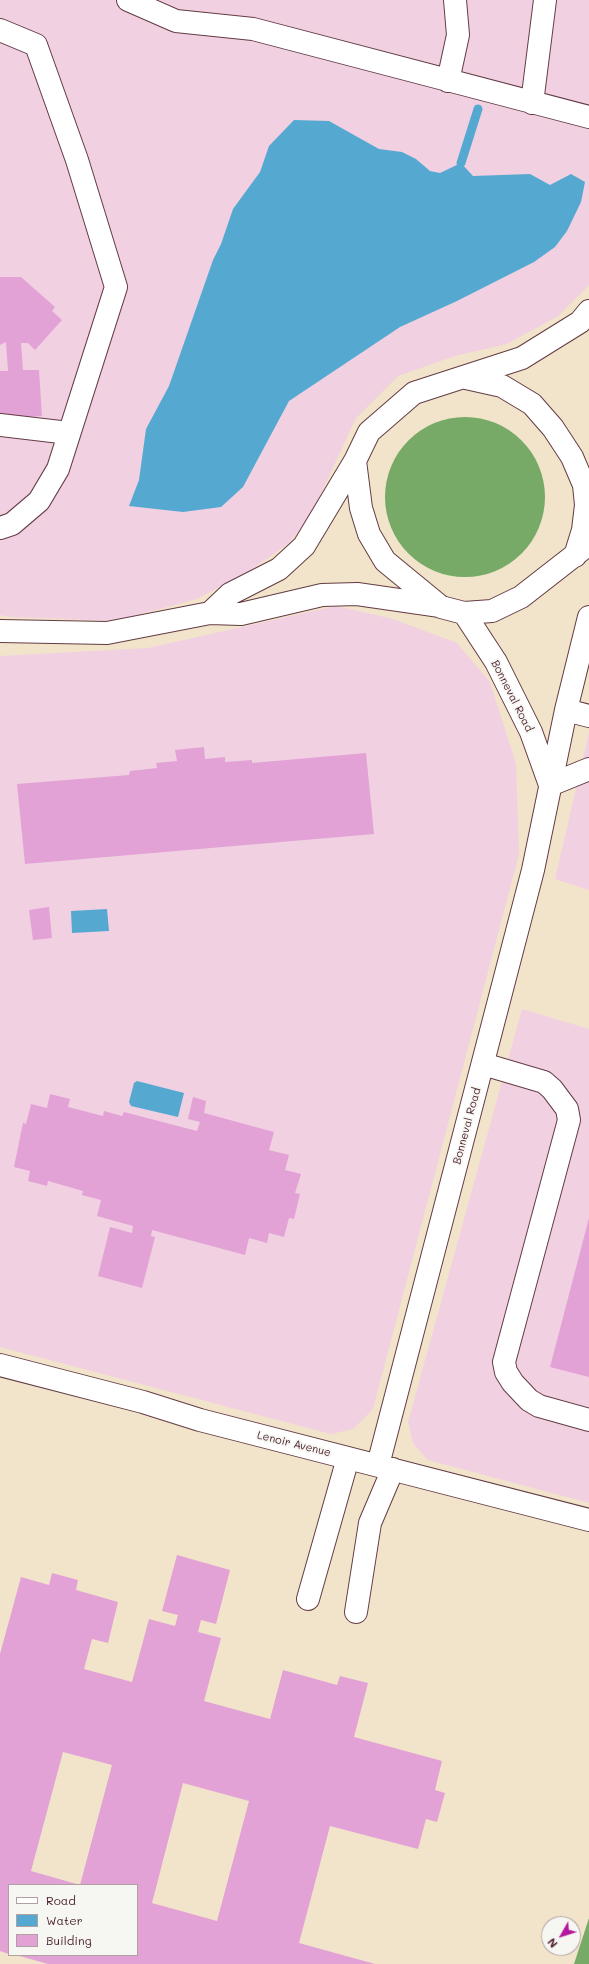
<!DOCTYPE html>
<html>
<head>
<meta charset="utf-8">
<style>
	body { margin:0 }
	#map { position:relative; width:589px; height:1964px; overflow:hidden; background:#f2e3cb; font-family:Mali,sans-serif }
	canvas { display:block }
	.legend { position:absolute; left:8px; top:1884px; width:130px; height:72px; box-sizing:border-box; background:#f6f6f2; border:1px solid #b1a0a2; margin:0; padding:5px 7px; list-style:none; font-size:12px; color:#4a1f2b }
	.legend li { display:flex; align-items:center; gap:8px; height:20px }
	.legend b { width:20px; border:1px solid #b1a0a2 }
	.north { position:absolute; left:541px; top:1916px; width:40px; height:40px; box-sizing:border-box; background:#f6f6f2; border:1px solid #b1a0a2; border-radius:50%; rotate:231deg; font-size:11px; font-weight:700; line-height:16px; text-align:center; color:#4a1f2b }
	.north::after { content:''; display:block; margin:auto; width:14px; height:18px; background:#b5179e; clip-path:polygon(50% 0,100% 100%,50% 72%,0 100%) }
</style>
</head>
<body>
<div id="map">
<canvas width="589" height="1964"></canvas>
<ul class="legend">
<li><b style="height:5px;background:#fff"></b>Road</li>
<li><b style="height:11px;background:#55a9d1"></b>Water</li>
<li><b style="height:11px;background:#e2a2d6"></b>Building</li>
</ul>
<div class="north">N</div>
</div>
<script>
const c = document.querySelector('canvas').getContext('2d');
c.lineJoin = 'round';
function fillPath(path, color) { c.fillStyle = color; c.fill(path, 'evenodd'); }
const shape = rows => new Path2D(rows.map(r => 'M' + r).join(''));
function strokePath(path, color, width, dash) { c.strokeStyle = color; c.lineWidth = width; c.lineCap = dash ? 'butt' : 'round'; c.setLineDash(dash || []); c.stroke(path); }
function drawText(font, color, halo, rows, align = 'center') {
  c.font = font + ' Mali,sans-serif'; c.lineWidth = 3.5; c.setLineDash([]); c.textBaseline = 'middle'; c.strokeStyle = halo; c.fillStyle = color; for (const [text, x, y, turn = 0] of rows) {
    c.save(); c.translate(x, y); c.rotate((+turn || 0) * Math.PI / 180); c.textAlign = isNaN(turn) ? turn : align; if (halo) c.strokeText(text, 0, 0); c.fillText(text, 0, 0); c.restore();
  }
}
const built = shape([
	[0,0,589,0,589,285,558,316,507,344,455,356,398,376,356,418,312,513,289,543,248,572,197,599,115,621,11,617,0,615],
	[336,606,393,619,457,643,490,682,516,764,519,854,373,1409,353,1429,331,1434,0,1347,0,656,148,648],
	[589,733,589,890,555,879],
	[522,1009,589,1029,589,1503,428,1460,413,1443,408,1422]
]);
const forest = shape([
	'385 497a80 80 0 1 1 160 0a80 80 0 1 1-160 0Z',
	[589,1918,589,1964,574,1964]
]);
const water = shape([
	[294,120,329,121,379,149,402,152,416,159,430,171,440,173,461,163,473,176,530,174,550,185,571,174,585,182,581,202,567,231,555,247,534,262,457,301,400,327,289,401,243,487,221,507,183,512,129,506,139,480,146,429,169,386,213,260,221,244,233,209,260,172,269,146],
	[107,909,109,931,72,933,71,911],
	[137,1081,184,1093,178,1117,131,1106,129,1102,134,1083]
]);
const stream = shape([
	[461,163,478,109]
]);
const building = shape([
	[0,277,21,277,55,307,52,311,62,320,35,350,28,343,21,343,23,370,39,370,42,416,0,419,0,371,8,371,6,342,0,345],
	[204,747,205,759,225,757,225,762,252,760,252,763,366,753,374,834,25,864,17,784,129,775,130,771,157,768,156,763,177,761,175,750],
	[49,907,52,938,33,940,29,910],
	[50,1094,70,1099,68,1107,103,1116,104,1111,122,1116,124,1112,197,1131,200,1122,188,1119,193,1097,206,1101,204,1113,274,1132,269,1150,289,1155,285,1170,301,1174,295,1193,300,1194,294,1219,289,1218,284,1237,269,1233,267,1243,249,1238,245,1255,152,1230,151,1236,155,1237,142,1288,98,1276,110,1227,132,1233,133,1226,97,1216,101,1200,82,1195,83,1191,48,1181,47,1186,28,1181,30,1171,14,1167,23,1123,26,1124,31,1104,47,1108],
	[589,1218,589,1377,550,1367],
	[177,1555,230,1570,216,1624,201,1620,198,1632,221,1638,204,1701,270,1719,283,1670,337,1685,340,1676,368,1683,354,1737,442,1761,435,1790,445,1793,437,1822,426,1819,418,1849,330,1826,299,1943,375,1964,48,1964,16,1955,137,1955,137,1885,80,1885,112,1765,63,1752,31,1871,80,1885,9,1885,9,1954,0,1951,0,1654,21,1577,49,1585,52,1573,78,1580,76,1590,118,1602,108,1643,92,1639,84,1669,132,1682,149,1619,175,1626,178,1615,162,1611],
	[183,1783,249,1801,217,1921,152,1903]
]);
const minor = shape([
	[128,0,176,21,253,29,589,117],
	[0,30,36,45,77,160,116,287,58,469,39,501,12,524,0,528],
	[448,81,458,35,455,0],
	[532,103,545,0],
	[589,311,580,322,522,358,414,393,369,432,355,461,361,508,369,534,385,561,441,607,464,613,492,611,521,597,589,544],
	[466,378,502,386,532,404,553,428,572,457,584,485,586,505,583,530,575,556],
	[0,425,69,433],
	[210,613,230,594,279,569,304,546,355,461],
	[464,613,496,662,531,732,550,785],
	[0,631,107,633,210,613,241,614,322,595,357,594,440,606],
	[566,710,589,716],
	[550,785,589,769],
	[483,1064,544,1082,552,1089,567,1109,569,1120,504,1362,506,1372,513,1383,529,1400,539,1406,589,1420],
	[0,1365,143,1402,200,1420,589,1520],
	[378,1465,533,870,566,710,589,617],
	[308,1599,348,1458],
	[356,1612,370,1523,393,1469]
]);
const streetNames = [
	["Bonneval Road",512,696,63],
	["Bonneval Road",467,1126,-75],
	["Lenoir Avenue",294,1444,14]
];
fillPath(built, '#f1d0e2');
fillPath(forest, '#76aa66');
fillPath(water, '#55a9d1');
strokePath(stream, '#55a9d1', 9);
fillPath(building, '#e2a2d6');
strokePath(minor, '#633c43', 24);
strokePath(minor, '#fff', 22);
drawText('11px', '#4a1f2b', '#f6f6f2', streetNames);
</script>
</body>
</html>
